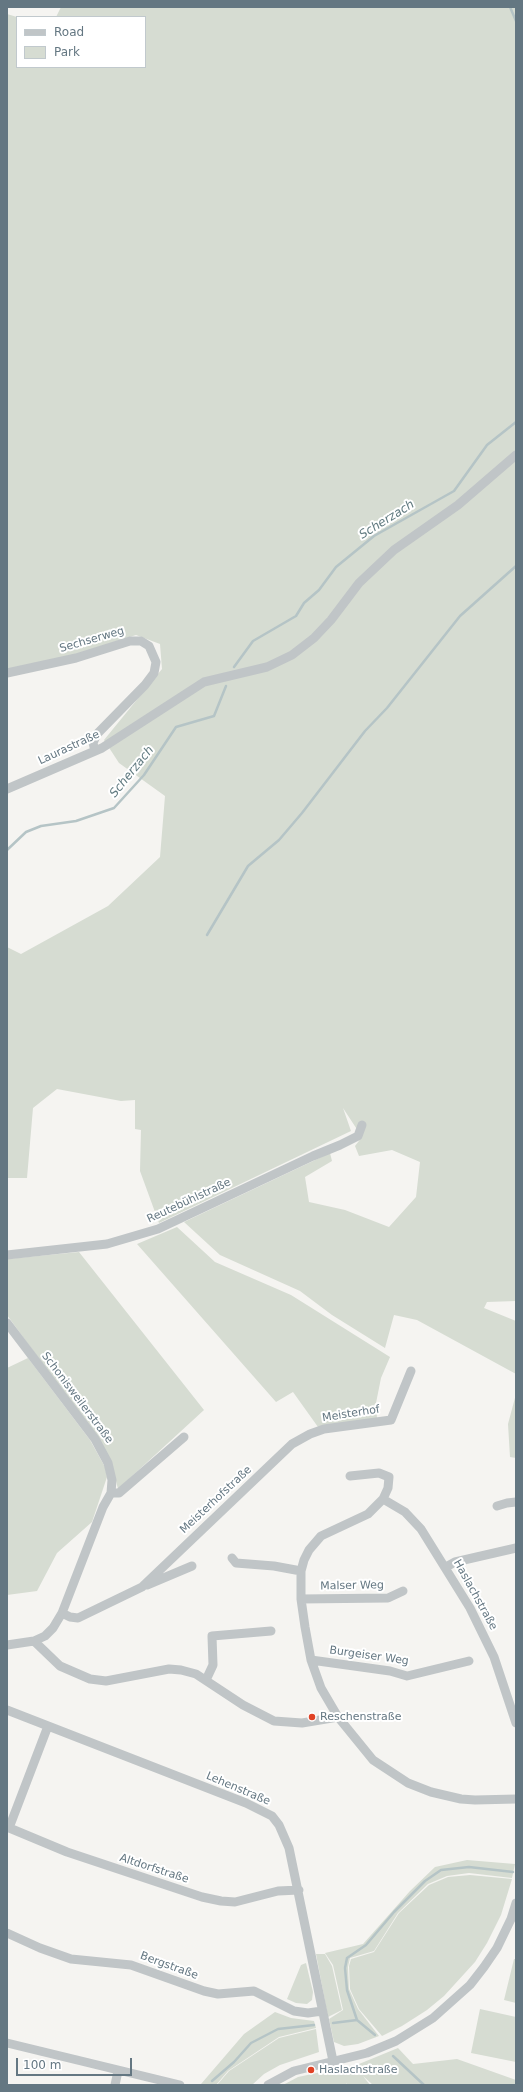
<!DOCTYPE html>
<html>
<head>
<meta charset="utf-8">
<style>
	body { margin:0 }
	#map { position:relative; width:523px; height:2092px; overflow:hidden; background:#f5f4f1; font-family:"DejaVu Sans",sans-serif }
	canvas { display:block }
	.frame { position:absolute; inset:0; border:8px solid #647782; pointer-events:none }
	.legend { position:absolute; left:16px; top:16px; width:130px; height:52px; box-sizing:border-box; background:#fff; border:1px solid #c1c9cd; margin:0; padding:5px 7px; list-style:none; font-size:12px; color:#647782 }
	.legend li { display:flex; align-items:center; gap:8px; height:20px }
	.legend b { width:20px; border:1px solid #c1c9cd }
	.scale { position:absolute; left:16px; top:2058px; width:116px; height:18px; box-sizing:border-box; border:2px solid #647782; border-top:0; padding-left:5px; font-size:12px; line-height:14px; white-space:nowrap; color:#647782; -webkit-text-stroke:3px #fff; paint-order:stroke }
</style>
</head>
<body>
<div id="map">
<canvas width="523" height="2092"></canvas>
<div class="frame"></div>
<ul class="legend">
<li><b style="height:5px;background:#c0c5c7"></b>Road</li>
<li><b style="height:11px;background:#d6dcd2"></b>Park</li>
</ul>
<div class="scale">100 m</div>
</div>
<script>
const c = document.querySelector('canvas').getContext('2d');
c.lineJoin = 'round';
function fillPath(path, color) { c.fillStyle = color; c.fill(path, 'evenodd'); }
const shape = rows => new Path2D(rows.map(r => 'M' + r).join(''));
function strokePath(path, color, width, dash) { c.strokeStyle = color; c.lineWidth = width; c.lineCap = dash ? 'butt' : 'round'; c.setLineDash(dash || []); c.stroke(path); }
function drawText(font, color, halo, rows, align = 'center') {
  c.font = font + ' "DejaVu Sans",sans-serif'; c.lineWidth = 4; c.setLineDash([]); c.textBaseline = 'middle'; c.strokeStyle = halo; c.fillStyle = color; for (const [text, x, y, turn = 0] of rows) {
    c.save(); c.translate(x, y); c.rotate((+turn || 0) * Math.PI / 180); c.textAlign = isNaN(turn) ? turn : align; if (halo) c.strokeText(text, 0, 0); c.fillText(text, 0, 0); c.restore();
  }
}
const green = shape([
	[61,7,516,7,516,1301,487,1302,484,1308,516,1321,516,1374,417,1320,394,1315,385,1348,332,1315,300,1291,220,1255,184,1222,330,1153,332,1161,305,1177,309,1202,345,1210,389,1227,416,1197,420,1162,392,1150,359,1156,355,1146,362,1137,343,1108,351,1131,159,1223,140,1171,141,1130,135,1129,135,1100,121,1101,57,1089,33,1108,27,1178,7,1178,7,947,21,954,108,906,160,857,165,796,119,763,104,740,162,669,160,644,136,635,76,654,7,669,7,14,17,17,17,67,145,67,145,17,56,17],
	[177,1227,215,1262,291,1295,390,1357,381,1378,376,1403,377,1418,318,1427,293,1392,276,1402,137,1244],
	[79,1252,204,1410,118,1489,113,1469,102,1445,7,1315,7,1259],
	[28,1358,90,1440,105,1467,107,1477,92,1522,57,1553,37,1591,7,1595,7,1368],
	[516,1394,516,1458,510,1457,508,1424],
	[467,1860,515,1864,512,1878,469,1873,447,1876,428,1884,398,1913,374,1951,350,1958,348,1967,349,1989,358,2009,379,2036,358,2044,344,2046,334,2042,329,2019,343,2010,333,1965,325,1953,363,1944,410,1891,435,1867],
	[470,1875,512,1879,501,1915,487,1943,475,1962,444,1996,427,2010,402,2026,382,2036,359,2009,350,1989,349,1966,351,1959,374,1952,399,1913,429,1885,448,1877],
	[316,1954,325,1954,332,1966,342,2010,328,2017],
	[514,1959,516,1959,516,2003,504,2000],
	[306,1963,313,1992,312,2000,307,2004,296,2003,287,1999,301,1965],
	[480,2009,516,2017,516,2062,471,2053],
	[275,2012,291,2018,314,2021,316,2028,279,2037,228,2071,216,2085,201,2084,244,2034],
	[316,2029,319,2052,280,2065,264,2074,252,2085,217,2085,229,2071,279,2038],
	[398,2048,413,2064,457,2059,516,2080,516,2085,373,2085,363,2076,370,2085,346,2085,347,2083,345,2085,283,2085,298,2077,359,2064]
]);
const stream = shape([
	[510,7,516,21],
	[234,667,253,641,296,616,304,603,319,590,336,567,374,536,454,491,487,445,516,422],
	[7,850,26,832,41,826,76,821,114,808,144,775,176,727,214,716,226,686],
	[207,935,248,866,279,840,302,813,365,731,387,708,460,616,516,566],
	[357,2020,347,1990,345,1968,347,1958,366,1945,394,1912,425,1881,441,1870,469,1867,513,1872],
	[333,2023,357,2020,375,2035],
	[393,2056,424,2085],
	[212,2081,234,2062,251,2043,278,2029,314,2025]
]);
const minor = shape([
	[7,673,76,658,130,641,141,641,149,646,156,662,154,673,145,685,97,734,93,743,95,751],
	[7,789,102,748,204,682,267,667,292,655,314,638,331,620,359,583,394,550,458,505,516,455],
	[7,1255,107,1244,158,1229,313,1156,340,1145,358,1136,362,1125],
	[7,1323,95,1439,108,1463,112,1480,111,1493,103,1507,62,1613,53,1628,45,1636,34,1641,7,1645],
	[350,1476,379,1473,389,1477,388,1488,383,1499,368,1514,321,1536,309,1550,304,1560,301,1571,301,1599,305,1627,311,1660,321,1688,338,1717,373,1760,408,1783,431,1792,461,1799,475,1800,516,1799],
	[111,1493,119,1493,184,1437],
	[383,1499,405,1512,421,1529,470,1608,494,1657,516,1723],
	[497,1506,507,1503,516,1502],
	[232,1558,236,1563,274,1566,301,1571],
	[446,1567,455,1562,516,1548],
	[147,1585,192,1566],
	[301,1599,388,1598,403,1591],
	[62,1613,70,1617,78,1618,142,1587,292,1444,310,1434,324,1429,391,1420,411,1371],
	[34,1641,60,1666,90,1679,106,1681,169,1669,181,1670,196,1674,243,1705,274,1721,302,1723,338,1717],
	[311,1660,390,1671,407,1676,469,1661],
	[206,1680,213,1665,212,1636,271,1631],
	[7,1710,246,1803,272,1816,279,1825,289,1848,333,2061],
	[7,1827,67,1852,202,1897,221,1901,235,1902,278,1891,299,1890],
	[9,1828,48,1726],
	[7,1933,40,1948,71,1959,131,1965,204,1991,218,1994,254,1991,294,2011,308,2013,322,2011],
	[7,2043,180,2085],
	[115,2085,118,2071],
	[268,2085,294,2071,367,2053,396,2041,433,2018,470,1985,484,1967,497,1948,511,1919,516,1903]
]);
const markers = [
	[312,1717,4,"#e04225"],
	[311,2070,4,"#e04225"]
];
const streetNames = [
	["Sechserweg",92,640,-16],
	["Laurastraße",69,748,-25],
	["Reutebühlstraße",189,1201,-25],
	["Schonisweilerstraße",77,1398,53],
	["Meisterhof",351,1414,-9],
	["Meisterhofstraße",216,1500,-43],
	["Malser Weg",352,1586,-1],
	["Haslachstraße",475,1595,61],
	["Burgeiser Weg",369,1656,8],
	["Lehenstraße",238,1789,23],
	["Altdorfstraße",154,1869,18],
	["Bergstraße",169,1966,20]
];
const poiNames = [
	["Reschenstraße",320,1717],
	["Haslachstraße",319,2070]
];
const waterNames = [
	["Scherzach",387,520,-32],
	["Scherzach",132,772,-51]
];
fillPath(green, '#d6dcd2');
strokePath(stream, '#b5c4c6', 2.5);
strokePath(minor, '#c0c5c7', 9);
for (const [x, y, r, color] of markers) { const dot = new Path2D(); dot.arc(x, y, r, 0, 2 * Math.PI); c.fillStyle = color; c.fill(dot); strokePath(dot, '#fff', 1.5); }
drawText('11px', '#647782', '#fff', streetNames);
drawText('11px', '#647782', '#fff', poiNames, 'left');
drawText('italic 12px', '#5f797f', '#fff', waterNames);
</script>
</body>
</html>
